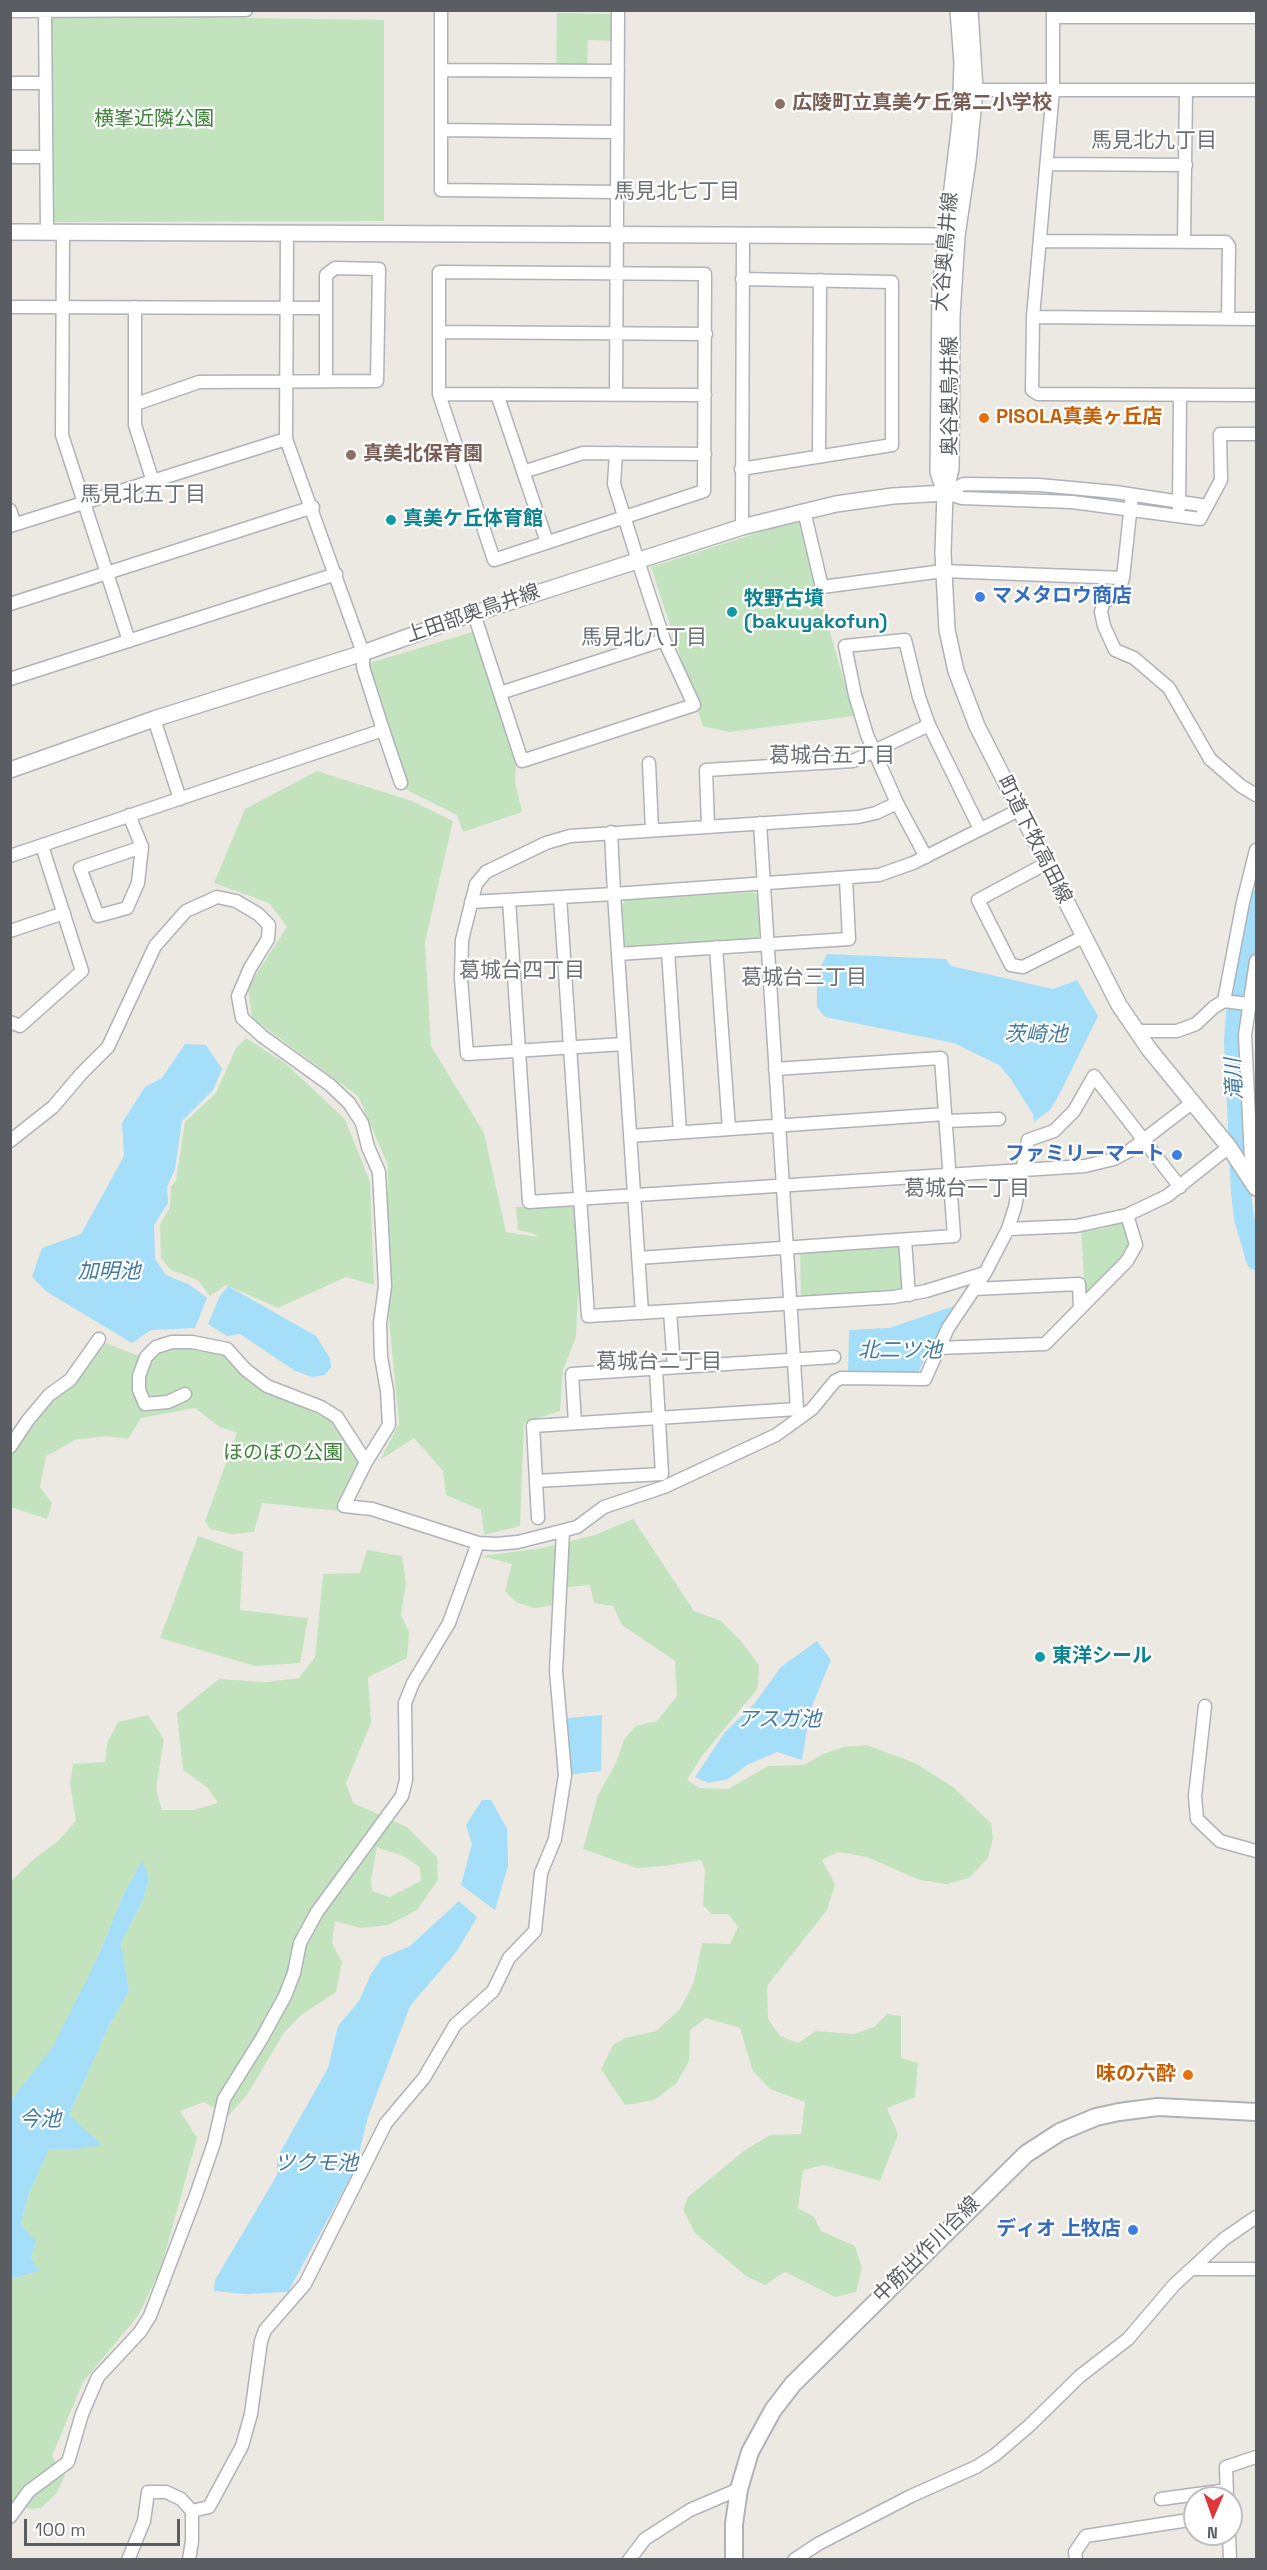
<!DOCTYPE html>
<html>
<head>
<meta charset="utf-8">
<style>
	body { margin:0 }
	#map { position:relative; width:1267px; height:2570px; overflow:hidden; background:#ece9e2; font-family:"Space Grotesk",sans-serif }
	canvas { display:block }
	.frame { position:absolute; inset:0; border:12px solid #5a5e62; pointer-events:none }
	.north { position:absolute; left:1183px; top:2486px; width:60px; height:60px; box-sizing:border-box; background:#fff; border:2px solid #bdbfc0; border-radius:50%; rotate:182deg; font-size:16px; font-weight:700; line-height:24px; text-align:center; color:#5a5e62 }
	.north::after { content:''; display:block; margin:auto; width:21px; height:27px; background:#de363b; clip-path:polygon(50% 0,100% 100%,50% 72%,0 100%) }
	.scale { position:absolute; left:24px; top:2519px; width:156px; height:27px; box-sizing:border-box; border:3px solid #5a5e62; border-top:0; padding-left:8px; font-size:18px; line-height:21px; white-space:nowrap; color:#5a5e62; -webkit-text-stroke:4px #fff; paint-order:stroke }
</style>
</head>
<body>
<div id="map">
<canvas width="1267" height="2570"></canvas>
<div class="frame"></div>
<div class="north">N</div>
<div class="scale">100 m</div>
</div>
<script>
const c = document.querySelector('canvas').getContext('2d');
c.lineJoin = 'round';
function fillPath(path, color) { c.fillStyle = color; c.fill(path, 'evenodd'); }
const shape = rows => new Path2D(rows.map(r => 'M' + r).join(''));
function strokePath(path, color, width, dash) { c.strokeStyle = color; c.lineWidth = width; c.lineCap = dash ? 'butt' : 'round'; c.setLineDash(dash || []); c.stroke(path); }
function drawText(font, color, halo, rows, align = 'center') {
  c.font = font + ' "Space Grotesk","Noto Sans JP",sans-serif'; c.lineWidth = 4.5; c.setLineDash([]); c.textBaseline = 'middle'; c.strokeStyle = halo; c.fillStyle = color; for (const [text, x, y, turn = 0] of rows) {
    c.save(); c.translate(x, y); c.rotate((+turn || 0) * Math.PI / 180); c.textAlign = isNaN(turn) ? turn : align; if (halo) c.strokeText(text, 0, 0); c.fillText(text, 0, 0); c.restore();
  }
}
const green = shape([
	[557,13,609,14,614,19,613,41,588,40,587,66,556,65],
	[50,15,384,20,384,221,51,222],
	[798,520,854,716,729,732,703,726,651,567],
	[476,631,516,764,515,782,522,812,463,832,457,815,407,790,366,664],
	[317,771,412,801,453,821,425,942,431,1046,484,1133,506,1232,537,1237,535,1234,518,1230,516,1207,576,1205,582,1299,578,1295,576,1337,563,1370,560,1411,524,1423,520,1526,484,1535,481,1510,446,1495,443,1471,414,1438,380,1460,399,1424,388,1309,388,1165,358,1096,252,1018,248,987,287,927,269,903,214,883,245,809],
	[753,892,760,896,761,934,756,940,628,948,624,945,622,905,625,900],
	[246,1038,285,1063,345,1119,370,1182,374,1285,346,1277,278,1308,226,1285,210,1296,198,1280,171,1270,161,1258,160,1225,170,1207,171,1187,176,1180,185,1122,216,1093,236,1048],
	[1122,1222,1126,1224,1133,1245,1123,1259,1088,1293,1085,1292,1081,1231,1102,1229],
	[899,1247,904,1289,801,1296,800,1251],
	[106,1343,139,1356,180,1348,222,1353,263,1390,331,1420,360,1462,338,1511,262,1503,254,1532,232,1534,210,1529,205,1521,237,1433,220,1427,195,1408,141,1418,128,1439,106,1436,75,1440,46,1456,40,1487,52,1503,47,1519,11,1507,11,1455,16,1445,53,1399,83,1371],
	[633,1519,694,1611,721,1621,740,1640,759,1665,758,1688,702,1756,687,1780,699,1788,728,1789,768,1766,804,1765,823,1754,844,1747,867,1745,915,1763,953,1787,991,1823,993,1838,988,1858,969,1878,947,1884,920,1880,867,1857,838,1852,822,1860,835,1884,827,1910,767,1986,768,2019,780,2036,798,2043,816,2031,854,2034,874,2027,887,2014,901,2016,901,2058,918,2063,915,2097,887,2108,898,2134,880,2181,824,2165,803,2170,798,2208,814,2217,821,2231,855,2246,862,2268,856,2292,835,2297,785,2272,765,2285,746,2276,695,2233,683,2210,688,2197,745,2150,770,2135,801,2134,805,2102,770,2089,753,2071,740,2028,706,2018,690,2030,689,2061,676,2084,654,2100,625,2105,601,2069,613,2045,625,2038,656,2031,680,2009,694,1982,702,1943,730,1944,738,1927,728,1914,712,1914,703,1905,705,1870,701,1860,665,1866,637,1868,583,1849,598,1795,615,1765,625,1738,636,1726,657,1721,677,1696,675,1661,622,1625,613,1606,594,1603,590,1585,567,1587,562,1604,534,1608,516,1602,505,1591,512,1564,482,1556,542,1548,595,1535],
	[198,1536,243,1552,240,1610,308,1618,300,1663,255,1666,160,1638],
	[367,1550,402,1556,406,1582,401,1615,409,1632,407,1658,368,1677,371,1723,346,1783,353,1803,407,1827,437,1857,438,1880,417,1910,388,1925,361,1928,335,1921,332,1943,342,1962,336,1992,301,2015,283,2034,247,2095,228,2116,204,2102,180,2111,197,2138,161,2268,138,2316,83,2382,52,2456,65,2476,56,2494,41,2508,31,2509,11,2502,11,2279,39,2271,31,2258,36,2241,21,2224,28,2196,49,2149,77,2149,69,2115,109,2026,129,1991,121,1943,143,1900,149,1878,142,1862,123,1895,97,1959,52,2049,11,2100,11,1881,34,1859,58,1841,76,1821,70,1784,73,1764,105,1762,107,1743,118,1722,148,1715,164,1739,156,1789,162,1810,193,1810,218,1803,208,1788,183,1770,177,1713,219,1679,267,1682,299,1678,315,1657,323,1574,360,1573],
	[377,1847,405,1857,420,1867,421,1881,389,1897,372,1891,371,1879]
]);
const water = shape([
	[827,954,946,959,951,966,1053,989,1077,980,1098,1016,1060,1093,1050,1110,1034,1122,1033,1114,1010,1078,999,1065,954,1043,825,1017,817,1007,817,985,821,966],
	[185,1044,206,1045,222,1069,213,1090,182,1121,175,1169,167,1187,168,1203,154,1225,155,1259,166,1275,190,1285,207,1298,195,1328,151,1330,132,1343,47,1292,32,1277,42,1248,81,1234,124,1156,122,1123,145,1087,162,1078],
	[228,1286,316,1336,330,1358,331,1367,325,1375,313,1377,295,1371,240,1334,227,1336,208,1324,220,1296],
	[960,1304,946,1318,916,1376,848,1372,849,1330,889,1328],
	[817,1641,831,1660,810,1711,802,1760,777,1752,747,1765,728,1779,708,1783,695,1777,725,1732,754,1704,781,1667],
	[602,1715,601,1771,565,1775,568,1718],
	[482,1800,491,1800,507,1829,508,1866,495,1910,461,1885,472,1844,466,1825],
	[142,1861,149,1878,143,1900,121,1943,129,1991,109,2026,69,2115,102,2145,77,2149,49,2149,28,2196,21,2224,36,2241,31,2258,39,2271,11,2279,11,2100,52,2048,97,1959,123,1895],
	[459,1901,477,1917,457,1951,410,2006,368,2117,355,2169,288,2292,245,2294,214,2291,215,2280,277,2175,277,2158,328,2068,338,2026,359,2001,371,1974,382,1958,410,1946]
]);
const river = shape([
	[1256,899,1238,990,1234,1041,1241,1193,1244,1218,1256,1260]
]);
const minor = shape([
	[441,10,441,190,617,192],
	[1053,10,1053,90,1256,90],
	[10,11,246,10],
	[45,11,47,232],
	[1054,17,1256,17],
	[441,70,618,71],
	[10,83,45,83],
	[975,90,1053,90,1033,317,1032,390,1038,394,1256,395],
	[441,130,617,132],
	[10,157,46,157],
	[1047,164,1186,165],
	[63,232,62,435,129,641],
	[1040,241,1226,242,1229,246,1228,318],
	[1184,242,1186,90],
	[439,272,705,274,704,491,494,560,439,394,439,272],
	[10,307,326,308,326,275,335,268,379,269,377,381,199,382,136,404],
	[135,307,135,425,153,482],
	[1033,317,1256,319],
	[439,332,706,334],
	[326,380,326,308],
	[439,394,705,395],
	[497,394,547,542],
	[616,394,618,10],
	[819,457,820,280],
	[741,469,892,445,892,282,742,279],
	[523,472,583,453,705,454],
	[945,493,962,498,1072,502,1200,519,1221,480,1220,434,1256,434],
	[945,493,964,484,1039,485,1115,492,1207,506],
	[1179,508,1180,396],
	[10,510,15,524],
	[804,511,822,587,943,571,1123,578,1132,495],
	[10,526,286,439],
	[742,527,743,236],
	[1123,578,1118,593,1103,603,1101,612,1104,626,1115,650,1134,658,1169,688,1210,759,1241,786,1256,795],
	[10,604,313,507],
	[474,614,522,761,694,705,664,640,638,561,614,484,616,453],
	[10,679,336,574],
	[500,693,664,640],
	[154,719,180,799],
	[383,730,401,783],
	[649,763,652,830],
	[129,815,142,847,138,883,127,908,98,916,80,868,142,847],
	[708,826,706,770,853,761,929,725],
	[611,832,614,894,879,875,913,863,1019,810],
	[10,856,383,730,363,667,363,653,286,439,287,233],
	[926,857,897,803,867,735,855,695,845,646,905,640,919,697,929,725,980,829],
	[1047,863,978,900,1011,965,1023,967,1083,937],
	[560,897,588,1316,670,1311,674,1367],
	[509,900,529,1202,1085,1166,1114,1159,1129,1151,1193,1102],
	[471,902,614,894,642,1313],
	[10,931,64,913],
	[716,947,729,1129],
	[668,951,680,1132],
	[618,954,849,939,846,879],
	[1224,1001,1243,902,1256,850],
	[10,1022,20,1026,82,971,42,846],
	[1136,1031,1177,1031,1196,1024,1214,1007,1224,1001,1248,1004],
	[624,1044,467,1054,461,978,462,940,476,884,486,872,546,843,570,836,858,817,876,813,897,803],
	[946,1121,999,1119],
	[630,1136,945,1114],
	[10,1141,53,1107,81,1074,108,1047,155,946,186,911,217,897,236,901,258,914,269,925,268,939,250,968,238,996,242,1018,262,1036,330,1085,349,1103,362,1123,368,1147,379,1172,385,1286,380,1323,381,1357,387,1391,389,1425,366,1462,344,1506,372,1509,478,1543,496,1544,518,1542,577,1527,604,1507,664,1487,776,1435,812,1409,835,1381,841,1378,925,1379,948,1328,985,1273,1008,1229,1015,1207,1028,1140,1054,1131,1074,1111,1094,1076,1180,1187],
	[1252,1179,1245,1035,1256,961],
	[1008,1229,1076,1226,1127,1215,1167,1196,1229,1147],
	[905,1240,909,1295],
	[638,1258,954,1236,941,1058,775,1069],
	[974,1289,1079,1284,1080,1309],
	[670,1311,894,1297,926,1291,985,1273],
	[937,1348,1045,1344,1127,1261,1136,1245,1127,1215],
	[185,1394,168,1402,145,1404,139,1390,139,1376,146,1357,156,1347,172,1342,192,1342,227,1349,246,1370,267,1386,321,1407,337,1417,366,1462],
	[575,1423,572,1374,834,1357],
	[10,1447,28,1420,49,1395,70,1380,99,1339],
	[536,1481,662,1474,656,1369],
	[538,1518,533,1426,797,1409,760,823],
	[1205,1706,1195,1796,1197,1819,1220,1841,1256,1851],
	[1192,2269,1256,2269],
	[1227,2497,1226,2467,1256,2457],
	[1161,2499,1227,2490],
	[192,2511,209,2507,242,2446,251,2414,261,2341,265,2330,305,2284,386,2123,424,2078,455,2025,493,1991,509,1958,535,1931,541,1873,555,1839,565,1775,556,1671,563,1531],
	[10,2517,29,2491,68,2462,82,2414,98,2377,140,2332,150,2316,196,2195,214,2143,224,2099,262,2038,285,1996,294,1973,300,1943,317,1912,402,1796,406,1780,405,1703,413,1683,449,1623,478,1543],
	[1229,2534,1230,2560],
	[128,2560,144,2521,148,2492,166,2492,181,2499,192,2511,192,2541,189,2560],
	[629,2560,645,2539,690,2510,739,2489],
	[794,2560,818,2544,911,2496,976,2467,995,2455,1030,2425,1080,2376,1128,2339,1174,2285,1224,2239,1256,2217],
	[1076,2560,1075,2552,1086,2536,1195,2519]
]);
const tertiary = shape([
	[970,10,975,90,968,161,957,236,952,316,951,469,945,493,943,553,947,630,956,671,977,726,1119,1005,1149,1049,1229,1147,1256,1188],
	[10,232,957,236],
	[945,493,938,472,940,288,960,122,962,63,958,10],
	[10,770,154,719,363,653,460,618,742,527,836,504,893,496,945,493]
]);
const secondary = shape([
	[734,2560,734,2524,739,2489,750,2452,773,2410,793,2384,1026,2154,1060,2132,1096,2117,1119,2112,1158,2107,1256,2112]
]);
const markers = [
	[780,104,6,"#8d6e63"],
	[984,418,6,"#e8710a"],
	[351,455,6,"#8d6e63"],
	[391,520,6,"#0f9aa8"],
	[980,597,6,"#3f7fe0"],
	[732,612,6,"#0f9aa8"],
	[1177,1155,6,"#3f7fe0"],
	[1040,1657,6,"#0f9aa8"],
	[1188,2075,6,"#e8710a"],
	[1133,2230,6,"#3f7fe0"]
];
const educationNames = [
	["広陵町立真美ケ丘第二小学校",792,104],
	["真美北保育園",363,455]
];
const parkNames = [
	["横峯近隣公園",154,120],
	["ほのぼの公園",283,1454]
];
const streetNames = [
	["大谷奥鳥井線",946,252,-85],
	["奥谷奥鳥井線",951,396,-90],
	["上田部奥鳥井線",473,614,-19],
	["町道下牧高田線",1034,840,63],
	["中筋出作川合線",927,2250,-45]
];
const foodNames = [
	["PISOLA真美ヶ丘店",996,418],
	["味の六酔",1176,2075,"right"]
];
const cultureNames = [
	["真美ケ丘体育館",403,520],
	["牧野古墳",744,600],
	["(bakuyakofun)",744,623],
	["東洋シール",1052,1657]
];
const shopNames = [
	["マメタロウ商店",992,597,"left"],
	["ファミリーマート",1165,1155],
	["ディオ 上牧店",1121,2230]
];
const neighbourhoodNames = [
	["馬見北九丁目",1154,141],
	["馬見北七丁目",677,192],
	["馬見北五丁目",143,495],
	["馬見北八丁目",644,638],
	["葛城台五丁目",832,756],
	["葛城台四丁目",522,971],
	["葛城台三丁目",804,978],
	["葛城台一丁目",967,1189],
	["葛城台二丁目",659,1362]
];
const waterNames = [
	["茨崎池",1036,1035],
	["滝川",1235,1079,-93],
	["加明池",109,1272],
	["北二ツ池",900,1351],
	["アスガ池",779,1720],
	["今池",40,2120],
	["ツクモ池",316,2164]
];
fillPath(green, '#c3e3bf');
fillPath(water, '#a5def9');
strokePath(river, '#a5def9', 20);
strokePath(minor, '#afb3b7', 15);
strokePath(tertiary, '#afb3b7', 18);
strokePath(secondary, '#afb2b7', 20);
strokePath(minor, '#fff', 12);
strokePath(tertiary, '#fff', 15);
strokePath(secondary, '#fff', 16);
for (const [x, y, r, color] of markers) { const dot = new Path2D(); dot.arc(x, y, r, 0, 2 * Math.PI); c.fillStyle = color; c.fill(dot); strokePath(dot, '#fff', 2); }
drawText('bold 20px', '#785e54', '#fff', educationNames, 'left');
drawText('20px', '#3e813a', '#fff', parkNames);
drawText('20px', '#5a5e62', '#fff', streetNames);
drawText('bold 20px', '#c56008', '#fff', foodNames, 'left');
drawText('bold 20px', '#0d838f', '#fff', cultureNames, 'left');
drawText('bold 20px', '#366cbe', '#fff', shopNames, 'right');
drawText('21px', '#6b7074', '#fff', neighbourhoodNames);
drawText('italic 21px', '#417aa2', '#fff', waterNames);
</script>
</body>
</html>
